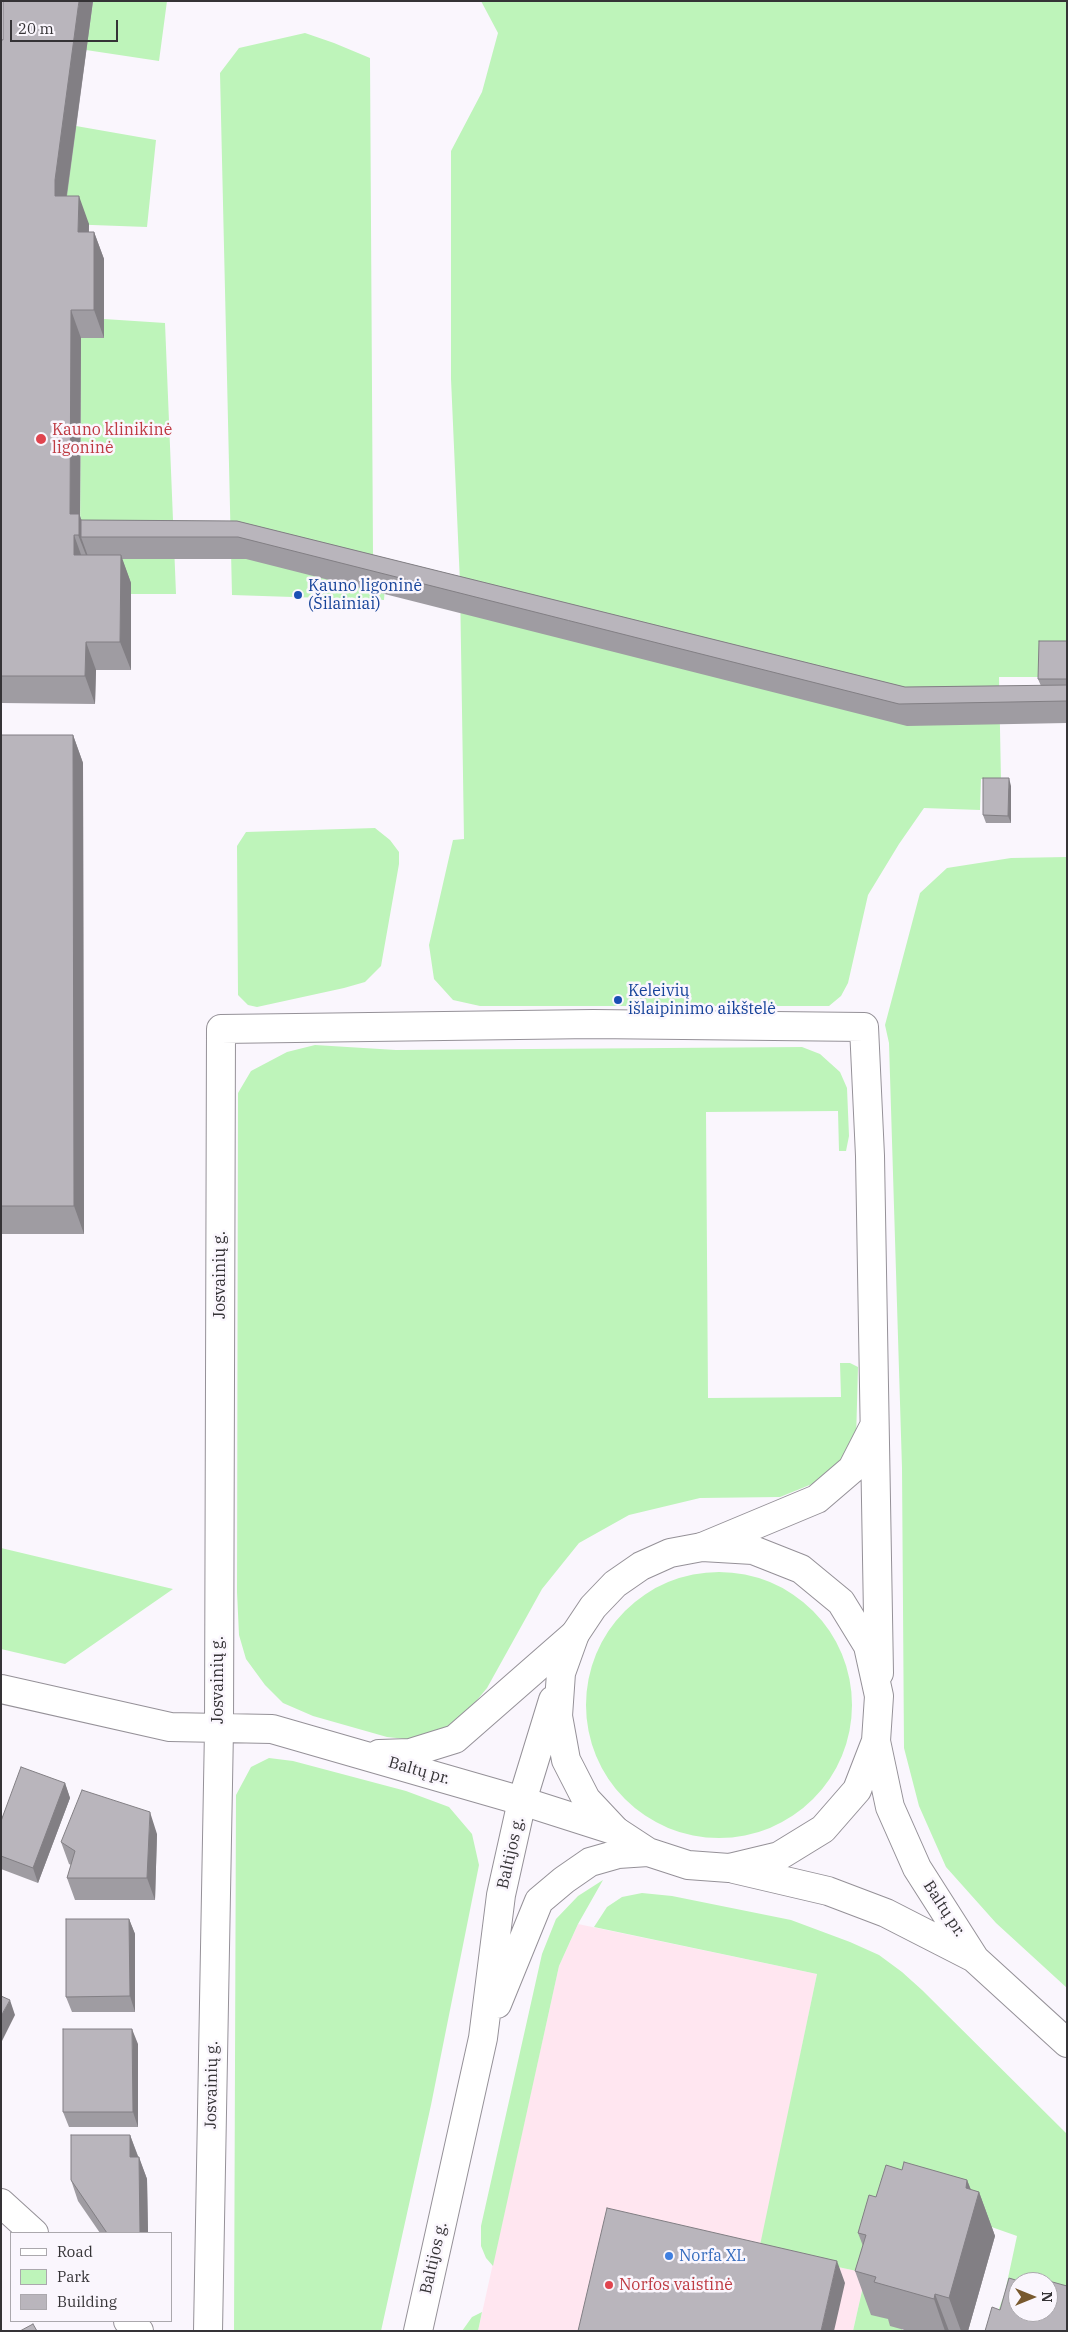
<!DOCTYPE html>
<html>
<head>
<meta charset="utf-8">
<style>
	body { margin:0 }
	#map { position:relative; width:1068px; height:2332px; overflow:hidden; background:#faf6fd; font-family:"IBM Plex Serif",serif }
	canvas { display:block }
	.frame { position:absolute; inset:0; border:2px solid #353336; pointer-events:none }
	.legend { position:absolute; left:10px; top:2232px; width:162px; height:90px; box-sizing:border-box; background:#faf6fd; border:1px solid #aba8ad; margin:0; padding:6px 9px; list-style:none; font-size:15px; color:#353336 }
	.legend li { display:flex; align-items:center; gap:10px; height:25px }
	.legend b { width:25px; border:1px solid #aba8ad }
	.north { position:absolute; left:1008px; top:2272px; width:50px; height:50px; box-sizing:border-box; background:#faf6fd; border:1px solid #aba8ad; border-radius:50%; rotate:90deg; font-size:14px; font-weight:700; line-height:20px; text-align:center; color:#353336 }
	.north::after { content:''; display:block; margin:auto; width:18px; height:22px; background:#78592e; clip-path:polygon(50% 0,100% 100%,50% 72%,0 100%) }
	.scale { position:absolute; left:10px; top:20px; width:108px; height:22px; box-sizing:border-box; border:2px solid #353336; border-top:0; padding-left:6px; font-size:15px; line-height:18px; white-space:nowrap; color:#353336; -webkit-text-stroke:4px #faf6fd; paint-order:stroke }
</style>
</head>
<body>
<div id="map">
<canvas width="1068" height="2332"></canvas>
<div class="frame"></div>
<ul class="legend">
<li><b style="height:6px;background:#fff"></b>Road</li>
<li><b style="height:14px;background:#bef4ba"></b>Park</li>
<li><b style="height:14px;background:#b9b5bc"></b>Building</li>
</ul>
<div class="north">N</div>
<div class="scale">20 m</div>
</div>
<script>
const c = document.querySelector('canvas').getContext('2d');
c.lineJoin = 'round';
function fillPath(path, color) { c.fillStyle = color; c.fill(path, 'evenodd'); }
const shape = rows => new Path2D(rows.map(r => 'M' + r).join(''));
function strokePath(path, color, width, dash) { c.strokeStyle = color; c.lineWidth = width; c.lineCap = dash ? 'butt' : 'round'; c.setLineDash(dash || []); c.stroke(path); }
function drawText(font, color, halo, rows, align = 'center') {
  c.font = font + ' "IBM Plex Serif",serif'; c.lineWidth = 5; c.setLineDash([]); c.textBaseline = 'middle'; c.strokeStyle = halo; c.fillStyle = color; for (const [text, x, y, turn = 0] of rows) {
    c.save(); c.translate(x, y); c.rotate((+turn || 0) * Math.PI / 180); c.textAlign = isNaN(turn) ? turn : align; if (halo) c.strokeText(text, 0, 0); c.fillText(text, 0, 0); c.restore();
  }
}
const commercial = shape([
	[578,1924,817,1974,760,2250,866,2273,853,2331,478,2331,559,1966]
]);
const green = shape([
	[93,1,167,1,159,61,86,50],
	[481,1,1067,1,1067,669,1049,677,999,677,1001,781,981,779,980,810,924,808,899,844,868,895,848,983,841,996,829,1006,480,1006,453,1000,434,979,429,945,453,840,464,839,460,583,451,379,451,151,482,92,498,33],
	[305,33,334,43,370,58,373,555,387,559,384,600,232,595,220,73,239,48],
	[76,126,156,140,147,227,65,224,65,207],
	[104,319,165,323,176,594,131,594,80,541,81,338,103,338],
	[375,828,390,840,399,852,399,864,381,966,365,982,344,988,257,1007,248,1005,238,995,237,846,246,832],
	[1067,857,1067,1988,996,1923,946,1867,919,1806,904,1748,902,1468,889,1043,885,1025,920,893,947,868,1011,858],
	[315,1045,396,1050,802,1047,820,1054,840,1072,847,1088,849,1136,846,1151,839,1151,838,1111,706,1112,708,1398,841,1397,840,1363,850,1363,858,1367,856,1440,842,1463,822,1480,780,1497,700,1498,629,1515,579,1543,542,1589,487,1688,462,1718,441,1733,415,1740,387,1737,313,1716,283,1703,265,1685,246,1659,239,1635,237,1592,238,1093,251,1071,287,1052],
	[1,1548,173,1589,65,1664,1,1649],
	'586 1705a133 133 0 1 1 266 0a133 133 0 1 1-266 0Z',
	[269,1758,293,1761,406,1791,449,1807,472,1834,479,1865,431,2105,381,2331,234,2331,236,1795,251,1767],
	[603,1880,578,1924,559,1966,493,2266,486,2258,481,2246,481,2226,542,1954,556,1919,578,1896],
	[642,1893,672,1896,791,1920,850,1942,879,1955,902,1972,922,1990,1067,2134,1067,2325,991,2331,1005,2292,1017,2236,983,2224,892,2320,902,2329,902,2331,853,2331,866,2273,759,2250,817,1974,594,1927,607,1907,622,1897],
	[1018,2282,1048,2282,1048,2312,1018,2312],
	[482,2312,478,2331,462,2331,472,2317]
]);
const minor = shape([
	[702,1547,817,1499,852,1469,873,1428],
	[1,1689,170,1727,272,1729,522,1801,616,1831],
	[379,1754,410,1753,455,1739,575,1634],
	[1,2203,34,2233],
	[128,2321,139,2331],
	[208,2331,219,1729,221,1029,593,1024,864,1027,870,1156,879,1673]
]);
const tertiary = shape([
	[876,1741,857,1790,823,1829,779,1856,729,1868,688,1865,648,1852,616,1831,586,1799,566,1760,558,1716,561,1673,575,1634,593,1607,615,1584,641,1566,670,1553,702,1547,753,1550,801,1569,841,1602,868,1646,879,1696,876,1741,890,1807,917,1868,975,1959,1067,2043],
	[734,1869,828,1891,886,1913,974,1958],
	[497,2004,539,1901,564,1880,590,1862,618,1854,648,1852],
	[418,2331,483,2038,501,1895,522,1801,553,1700]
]);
const wall = shape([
	[93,1,67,196,89,224,89,232,94,232,104,259,104,338,81,338,80,516,81,520,237,521,905,687,1041,686,1038,679,1067,641,1067,723,907,726,246,559,122,559,131,583,131,670,96,670,95,704,1,703,1,40],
	[1,735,73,735,83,763,84,1234,1,1234],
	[1011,786,1011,823,986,823,983,815],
	[65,1783,70,1798,38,1883,1,1869,1,1821],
	[157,1834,155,1900,75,1900,67,1878,71,1865,69,1864,61,1842],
	[129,1919,135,1934,135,2012,72,2012,66,1997],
	[138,2044,138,2127,69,2127,63,2112],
	[130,2135,147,2179,148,2233,100,2233,78,2201,71,2180],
	[902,2170,967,2180,971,2190,979,2192,995,2236,968,2331,908,2331,890,2326,888,2319,871,2315,855,2271,863,2246,858,2233,876,2197]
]);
const shadedWall = shape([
	[79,1,93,1,65,207,55,196,55,180],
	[79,196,89,224,88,259,78,232],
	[94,232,104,259,104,338,94,310],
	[71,310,81,338,80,516,87,537,81,537,89,559,89,563,70,514],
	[74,535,84,563,74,555],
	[121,555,131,583,131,670,120,642],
	[86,642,96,670,95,704,85,676],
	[73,735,83,763,84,1234,74,1206],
	[1009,778,1011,786,1011,823,1008,816],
	[65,1783,70,1798,38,1883,33,1868],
	[150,1812,157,1834,155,1900,147,1878],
	[129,1919,135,1934,135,2012,130,1996],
	[10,2000,15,2015,1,2043,1,2016],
	[132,2029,138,2044,138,2127,133,2112],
	[130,2135,138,2157,130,2157],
	[139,2157,147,2179,148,2233,140,2233],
	[967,2180,976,2203,979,2192,995,2236,968,2331,961,2331,949,2298],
	[837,2261,845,2283,834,2331,821,2331],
	[935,2294,949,2331,945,2331,934,2299]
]);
const building = shape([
	[3,1,79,1,55,180,55,196,79,196,78,232,94,232,94,310,71,310,70,514,79,514,79,535,74,535,74,555,121,555,120,642,86,642,85,676,1,676,1,40,3,40,3,1],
	[81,520,237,521,905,687,1067,685,1067,701,899,704,238,537,81,537,81,520],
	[1039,641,1067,641,1067,679,1038,679,1039,641],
	[1,735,73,735,74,1206,1,1206,1,735],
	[983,778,1009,778,1008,816,983,815,983,778],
	[21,1767,65,1783,33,1868,1,1856,1,1821,21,1767],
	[82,1790,150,1812,147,1878,67,1878,75,1851,61,1842,82,1790],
	[66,1919,129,1919,130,1996,66,1997,66,1919],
	[1,1996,10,2000,1,2016,1,1996],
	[63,2029,132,2029,133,2112,63,2112,63,2029],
	[71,2135,130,2135,130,2157,139,2157,140,2233,107,2233,71,2180,71,2135],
	[904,2162,967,2180,966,2188,979,2192,949,2298,935,2294,934,2299,874,2282,876,2277,855,2271,866,2235,858,2233,869,2195,876,2197,886,2165,902,2170,904,2162],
	[607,2208,837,2261,821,2331,578,2331,607,2208],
	[1027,2275,1067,2286,1067,2331,985,2331,992,2307,1000,2310,1009,2278,1022,2282,1018,2282,1018,2312,1048,2312,1048,2282,1024,2282,1027,2275],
	[33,2324,37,2331,20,2331,33,2324]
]);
const markers = [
	[41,439,6,"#e0444e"],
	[298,595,5,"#1a4fb4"],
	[618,1000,5,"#1a4fb4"],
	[669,2256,5,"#3f7fe0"],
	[609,2285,5,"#e0444e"]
];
const healthNames = [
	["Kauno klinikinė",52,430],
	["ligoninė",52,448],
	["Norfos vaistinė",619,2285]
];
const transitNames = [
	["Kauno ligoninė",308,586],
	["(Šilainiai)",308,604],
	["Keleivių",628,991],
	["išlaipinimo aikštelė",628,1009]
];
const streetNames = [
	["Josvainių g.",220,1275,-90],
	["Josvainių g.",218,1680,-90],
	["Baltų pr.",419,1771,16],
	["Baltijos g.",511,1853,-77],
	["Baltų pr.",944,1909,57],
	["Josvainių g.",212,2085,-89],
	["Baltijos g.",434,2258,-77]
];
const shopNames = [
	["Norfa XL",679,2256]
];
fillPath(commercial, '#ffe6f0');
fillPath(green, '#bef4ba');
strokePath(minor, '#959198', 30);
strokePath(tertiary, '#959198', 30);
strokePath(minor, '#fff', 28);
strokePath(tertiary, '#fff', 28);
fillPath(wall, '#9f9ca2');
fillPath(shadedWall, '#827f84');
fillPath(building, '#b9b5bc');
strokePath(building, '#827f84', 1);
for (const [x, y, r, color] of markers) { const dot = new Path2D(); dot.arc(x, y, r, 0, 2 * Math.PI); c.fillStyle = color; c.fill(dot); strokePath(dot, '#faf6fd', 2); }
drawText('16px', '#be3a42', '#faf6fd', healthNames, 'left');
drawText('16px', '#164399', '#faf6fd', transitNames, 'left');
drawText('16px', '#353336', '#faf6fd', streetNames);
drawText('16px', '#366cbe', '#faf6fd', shopNames, 'left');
</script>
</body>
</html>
